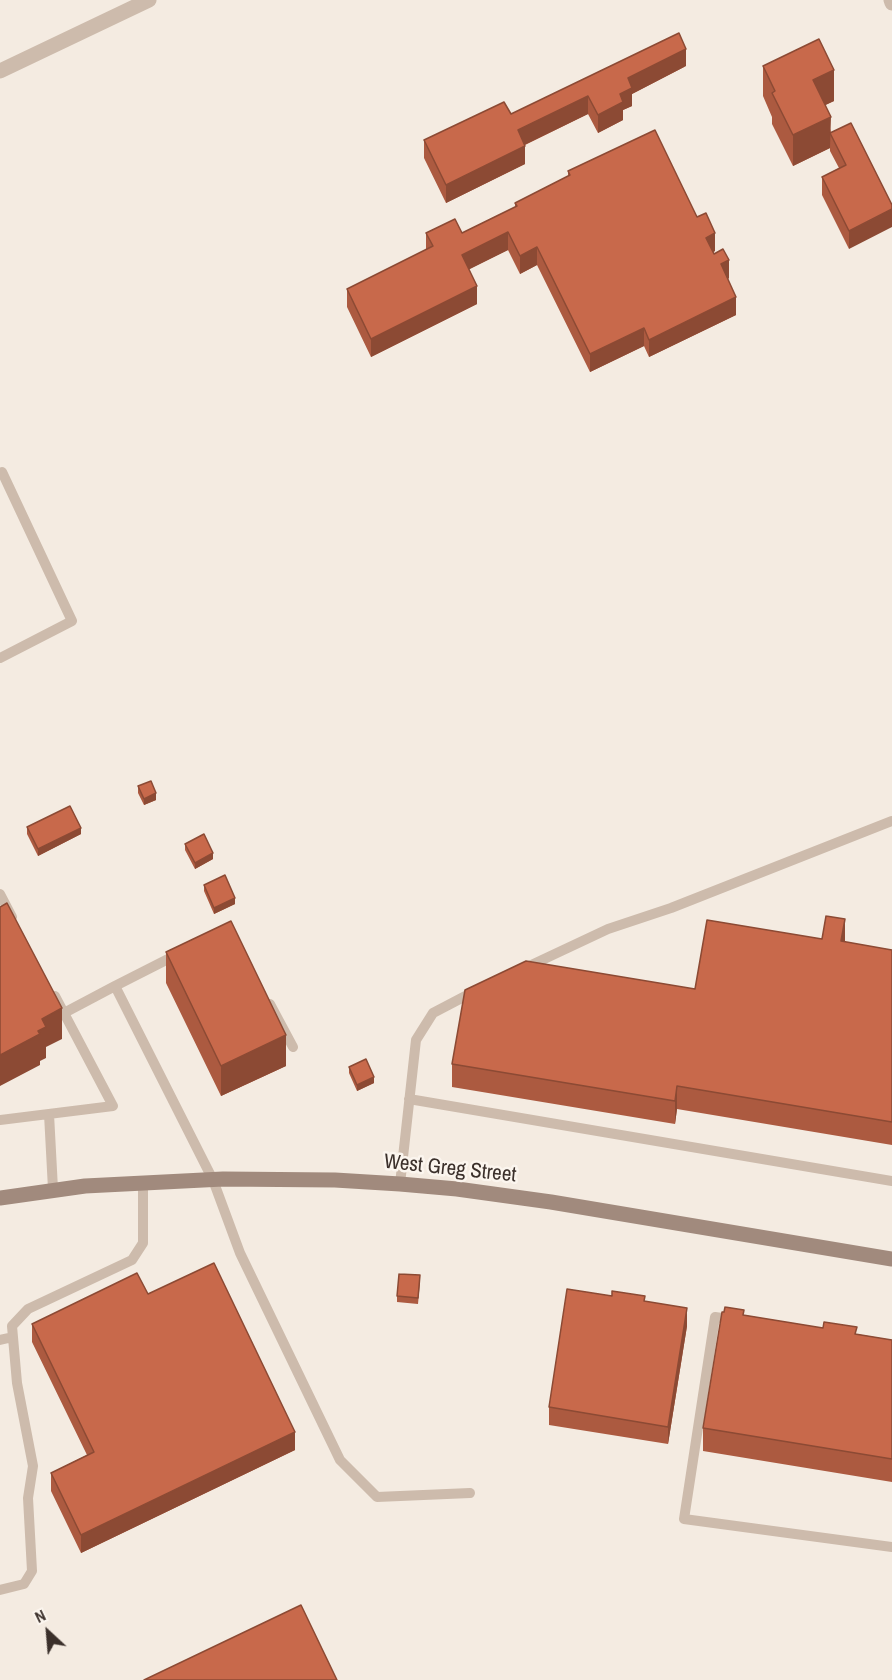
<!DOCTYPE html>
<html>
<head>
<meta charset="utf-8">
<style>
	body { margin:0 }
	#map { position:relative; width:892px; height:1680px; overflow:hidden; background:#f4ebe1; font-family:"Archivo Narrow",sans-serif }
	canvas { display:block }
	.north { position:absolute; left:18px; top:1602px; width:60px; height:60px; -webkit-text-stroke:4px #fbf5ee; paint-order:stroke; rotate:334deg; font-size:16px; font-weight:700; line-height:24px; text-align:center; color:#3b302b }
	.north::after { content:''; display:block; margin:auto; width:21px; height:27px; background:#3b302b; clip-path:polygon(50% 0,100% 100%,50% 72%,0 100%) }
</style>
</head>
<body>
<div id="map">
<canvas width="892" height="1680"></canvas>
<div class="north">N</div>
</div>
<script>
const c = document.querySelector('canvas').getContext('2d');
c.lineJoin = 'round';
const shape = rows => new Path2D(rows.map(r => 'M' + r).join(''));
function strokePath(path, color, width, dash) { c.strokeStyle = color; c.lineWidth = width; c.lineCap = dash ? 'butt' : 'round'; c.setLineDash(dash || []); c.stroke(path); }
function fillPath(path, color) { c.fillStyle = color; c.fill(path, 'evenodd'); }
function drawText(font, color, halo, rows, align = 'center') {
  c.font = font + ' "Archivo Narrow",sans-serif'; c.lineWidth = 5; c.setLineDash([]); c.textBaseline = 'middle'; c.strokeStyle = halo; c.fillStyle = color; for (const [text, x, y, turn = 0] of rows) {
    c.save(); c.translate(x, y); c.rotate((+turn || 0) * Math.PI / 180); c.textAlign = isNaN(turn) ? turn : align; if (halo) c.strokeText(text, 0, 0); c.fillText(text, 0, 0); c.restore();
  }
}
const lane = shape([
	[0,473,2,472,72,621,0,658],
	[0,894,12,917],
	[178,954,115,986,213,1180,240,1253,340,1460,377,1497,470,1493],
	[525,968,608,929,671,908,892,821],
	[270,1004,293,1047],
	[64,1013,115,986],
	[409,1099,892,1181],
	[49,1114,53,1189],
	[0,1120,113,1106,55,996],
	[400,1184,416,1040,433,1013,475,991],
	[735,1320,715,1317,684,1519,892,1547],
	[0,1340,13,1337],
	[0,1590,24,1584,32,1571,28,1498,33,1466,17,1383,12,1326,28,1309,132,1260,143,1243,143,1183]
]);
const street = shape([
	[891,0,892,3],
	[0,71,149,0]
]);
const secondary = shape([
	[0,1198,85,1186,223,1179,335,1180,400,1184,457,1189,551,1202,892,1259]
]);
const wall = shape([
	[686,66,632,94,632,106,623,110,623,120,598,133,588,114,525,145,525,164,446,203,424,158,424,140,511,114],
	[763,66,834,101,825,105,831,133,851,123,849,249,822,195,822,177,839,168,830,151,830,148,793,166,772,124,772,117,763,96],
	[568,171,697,217,715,251,713,252,729,278,728,279,736,315,649,357,644,346,590,372,537,265,520,274,508,250,469,269,477,304,371,357,347,307,347,289,426,250,426,233,462,233,515,207,515,203,568,176],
	[138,786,156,800,144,805,138,793],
	[27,827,81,834,38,856,27,834],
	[185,844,213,859,195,869,185,850],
	[204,885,235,904,214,914,204,891],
	[845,942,892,950,892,1145,677,1109,675,1124,452,1087,452,1064],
	[166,952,286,1066,221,1096,166,983],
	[349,1067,374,1083,357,1091,349,1073],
	[420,1282,418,1304,397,1302,397,1296],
	[148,1294,295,1450,81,1553,51,1491,51,1473,87,1455,32,1342,32,1324],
	[645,1301,687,1326,668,1444,549,1425,549,1407],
	[744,1315,892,1340,892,1482,703,1451,703,1428]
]);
const shadedWall = shape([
	[686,49,686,66,632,94,632,106,623,110,623,120,598,133,598,115,620,94,628,78],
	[834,70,834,101,813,111,813,80],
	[588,96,588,114,518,148,518,130],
	[831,117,830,148,793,166,793,135],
	[525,146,525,164,446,203,446,185],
	[892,209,892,227,849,249,849,231],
	[508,232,508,250,462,273,462,255],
	[715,233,715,251,706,256,706,238],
	[537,247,537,265,520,274,520,256],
	[729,260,729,278,721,282,721,264],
	[477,286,477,304,371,357,371,339],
	[736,297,736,315,649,357,649,340],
	[644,328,644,346,590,372,590,354],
	[156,793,156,800,144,805,144,799],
	[81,828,81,834,38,856,38,849],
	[213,853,213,859,195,869,195,863],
	[235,898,235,904,214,914,214,908],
	[845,919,845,942,841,941],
	[62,1008,62,1039,46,1047,46,1058,40,1061,40,1065,0,1086,0,1055,38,1031,42,1019],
	[286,1035,286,1066,221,1096,221,1066],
	[374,1077,374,1083,357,1091,357,1085],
	[677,1086,677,1109,675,1124,675,1101],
	[687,1308,687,1326,668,1444,668,1427],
	[295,1432,295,1450,81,1553,81,1535]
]);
const building = shape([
	[679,33,686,49,628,78,632,88,620,94,623,102,598,115,588,96,518,130,525,146,446,185,424,140,504,102,511,114,679,33],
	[819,39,834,70,813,80,831,117,793,135,772,93,775,91,763,66,819,39],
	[851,123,892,205,892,209,849,231,822,177,846,165,830,133,851,123],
	[655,130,697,217,706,213,715,233,706,238,714,254,723,249,729,260,721,264,736,297,649,340,644,328,590,354,537,247,520,256,508,232,462,255,477,286,371,339,347,289,433,246,426,233,455,219,462,233,517,206,515,203,570,175,568,171,655,130],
	[151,781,156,793,144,799,138,786,151,781],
	[70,806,81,828,38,849,27,827,70,806],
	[204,834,213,853,195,863,185,844,204,834],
	[225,875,235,898,214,908,204,885,225,875],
	[7,903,62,1008,42,1019,46,1027,38,1031,40,1034,0,1055,0,907,7,903],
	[826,916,845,919,841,941,892,950,892,1122,677,1086,675,1101,452,1064,465,990,526,961,695,989,707,920,822,939,826,916],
	[231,921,286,1035,221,1066,166,952,231,921],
	[366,1059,374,1077,357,1085,349,1067,366,1059],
	[214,1263,295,1432,81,1535,51,1473,94,1452,32,1324,137,1273,148,1294,214,1263],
	[399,1274,420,1275,418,1298,397,1296,399,1274],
	[567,1289,612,1296,612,1291,645,1296,644,1301,687,1308,668,1427,549,1407,567,1289],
	[725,1307,744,1310,743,1315,823,1328,824,1322,857,1327,855,1334,892,1340,892,1459,703,1428,722,1312,724,1312,725,1307],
	[301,1605,337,1680,144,1680,301,1605]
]);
const streetNames = [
	["West Greg Street",450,1169,6]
];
strokePath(lane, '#cdbbac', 10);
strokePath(street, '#cdbbac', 15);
strokePath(secondary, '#a18a7d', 15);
fillPath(wall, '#ac5a40');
fillPath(shadedWall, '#8c4a34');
fillPath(building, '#c8694b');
strokePath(building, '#8c4a34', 1.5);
drawText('21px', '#3b302b', '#fbf5ee', streetNames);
</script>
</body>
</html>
